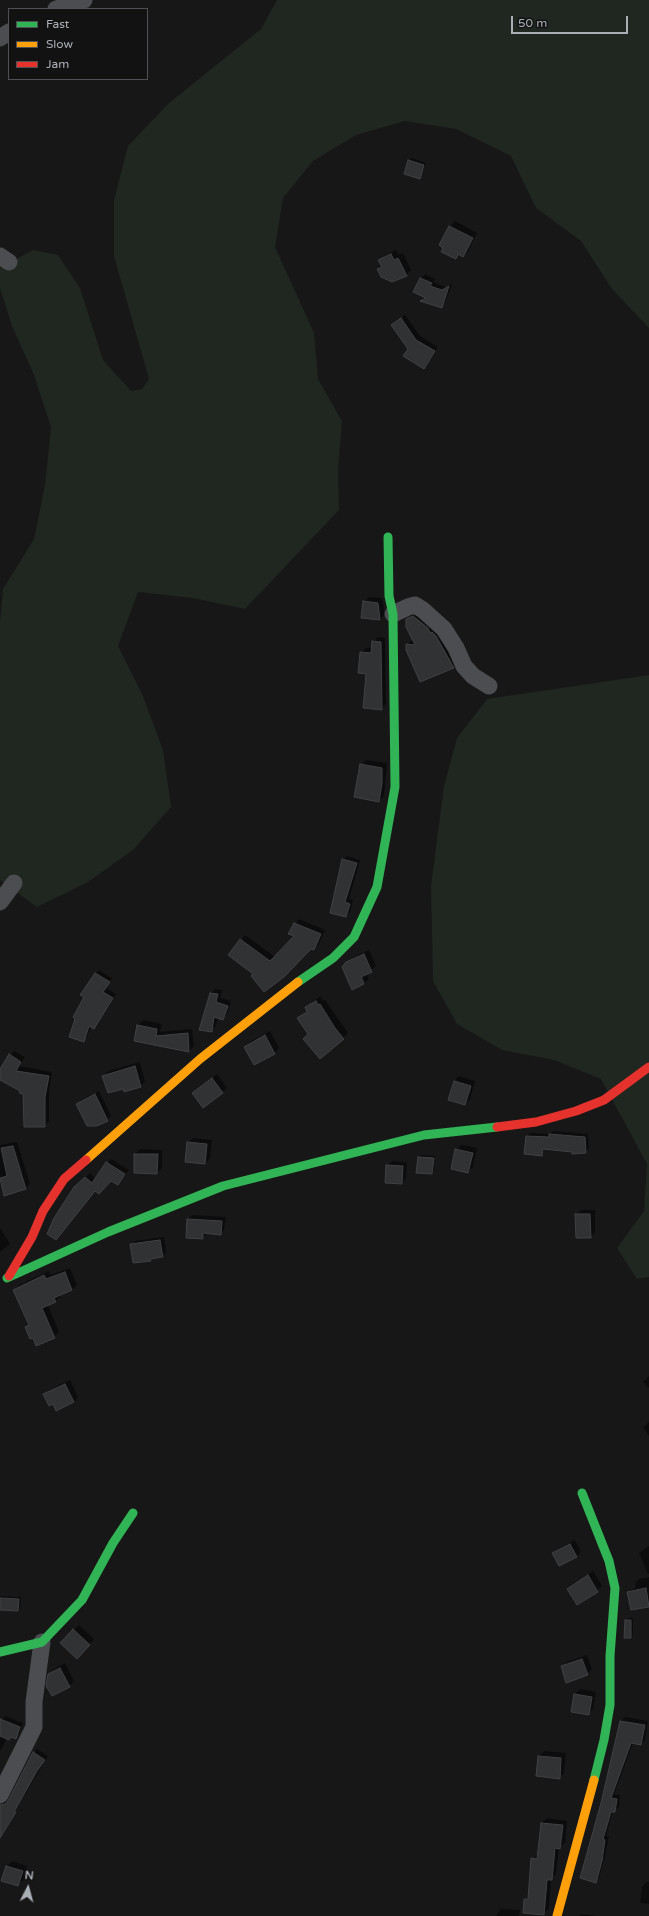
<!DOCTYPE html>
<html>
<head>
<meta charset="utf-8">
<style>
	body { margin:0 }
	#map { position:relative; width:649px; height:1916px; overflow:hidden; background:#171718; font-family:"Varela Round",sans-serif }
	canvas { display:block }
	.legend { position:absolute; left:8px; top:8px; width:140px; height:72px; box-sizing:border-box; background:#121213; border:1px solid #4f5154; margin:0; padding:5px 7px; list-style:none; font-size:12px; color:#aaafb6 }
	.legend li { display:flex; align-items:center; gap:8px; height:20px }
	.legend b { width:20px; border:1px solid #4f5154 }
	.north { position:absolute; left:8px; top:1868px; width:40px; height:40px; -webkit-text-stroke:3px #121213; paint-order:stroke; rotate:6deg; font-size:11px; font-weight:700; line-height:16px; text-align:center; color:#aaafb6 }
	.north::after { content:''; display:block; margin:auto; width:14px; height:18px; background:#aaafb6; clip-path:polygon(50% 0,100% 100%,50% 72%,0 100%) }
	.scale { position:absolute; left:511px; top:16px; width:117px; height:18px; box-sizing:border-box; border:2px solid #aaafb6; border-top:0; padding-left:5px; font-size:12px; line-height:14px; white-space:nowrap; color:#aaafb6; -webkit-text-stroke:3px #121213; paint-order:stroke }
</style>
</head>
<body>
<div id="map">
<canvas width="649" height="1916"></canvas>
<ul class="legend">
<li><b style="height:5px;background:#30b455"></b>Fast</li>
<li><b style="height:5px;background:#ff9f0a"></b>Slow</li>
<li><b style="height:5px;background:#e5322d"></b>Jam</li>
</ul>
<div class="north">N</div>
<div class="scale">50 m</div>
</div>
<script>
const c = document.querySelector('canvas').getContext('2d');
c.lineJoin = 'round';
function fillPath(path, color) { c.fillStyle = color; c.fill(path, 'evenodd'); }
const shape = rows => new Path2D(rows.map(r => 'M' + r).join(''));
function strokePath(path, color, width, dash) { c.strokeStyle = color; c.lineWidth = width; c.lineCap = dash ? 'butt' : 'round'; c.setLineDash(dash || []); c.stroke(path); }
const green = shape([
	[277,0,649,0,649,328,612,289,581,241,536,208,511,156,456,129,405,121,356,135,313,161,283,198,275,247,314,333,318,379,342,421,338,471,339,510,245,609,193,598,138,592,118,646,143,696,163,750,171,807,133,850,88,882,37,907,0,880,0,622,3,589,34,539,45,485,51,427,34,375,12,326,0,288,0,268,33,250,58,255,80,288,103,360,131,391,142,389,149,379,114,256,114,200,128,146,169,103,261,29],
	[649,675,649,1277,637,1279,617,1248,644,1211,647,1164,601,1079,554,1060,502,1050,457,1024,433,981,431,886,444,786,457,738,487,699]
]);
const shadow = shape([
	[411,158,426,163,420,177,409,161],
	[455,221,477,233,468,251,463,256,459,254,455,258,440,245,450,226],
	[396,250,399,255,403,253,411,270,406,275,378,269,382,265,380,260,385,256],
	[425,274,435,279,433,282,446,287,452,284,445,303,441,307,422,300,425,296,415,291,421,278],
	[405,315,420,336,438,347,424,368,392,325],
	[369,597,382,598,385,614,380,619,363,617,364,602],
	[419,612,432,623,458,663,453,667,407,645,412,640,414,640,407,620,411,615],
	[378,637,385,638,386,704,381,709,367,673,361,653,366,648,372,648,373,642],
	[366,760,387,763,384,796,379,801,361,765],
	[347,856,360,860,349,899,353,900,350,912,346,916,332,912,343,860],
	[299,919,325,930,319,944,314,949,311,948,255,974,241,940,245,935,275,957,295,936,295,924],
	[369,950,376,966,366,973,369,979,365,982,360,972,358,972,363,983,365,983,353,988,343,967,352,958],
	[99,970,112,978,106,988,116,994,97,1024,94,1028,91,1026,87,1037,83,1041,76,1018,96,973],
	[215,989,222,990,220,998,231,1001,227,1014,223,1019,218,1017,216,1026,212,1030,211,993],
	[321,996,323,1001,325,1000,348,1033,343,1038,309,1034,299,1018,308,1011,306,1007,311,1003],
	[143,1020,162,1024,160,1032,192,1029,194,1046,189,1051,135,1040,138,1025],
	[270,1031,279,1048,274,1053,245,1047,250,1042],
	[14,1051,25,1057,19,1066,52,1072,49,1092,49,1121,44,1126,21,1090,0,1079,0,1071],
	[140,1062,145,1082,140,1086,124,1087,104,1076,108,1071],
	[217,1074,227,1088,203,1106,198,1088],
	[459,1076,475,1081,470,1099,465,1104,454,1081],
	[99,1091,111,1116,107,1120,77,1104,81,1100],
	[553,1131,588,1134,589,1148,585,1152,545,1148,542,1155,527,1136,530,1133,550,1134],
	[193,1138,212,1140,210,1158,205,1163,188,1143],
	[17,1142,30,1184,26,1188,5,1195,0,1180,0,1145],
	[461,1145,477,1148,473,1167,468,1172,456,1150],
	[140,1149,162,1150,162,1168,157,1173,135,1172,135,1154],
	[421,1155,435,1156,434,1171,432,1173,419,1158],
	[111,1159,129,1170,118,1184,111,1179,95,1190,77,1186,90,1173,96,1179],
	[392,1161,407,1162,406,1178,402,1183,387,1166],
	[581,1210,595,1210,595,1232,590,1237,576,1215],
	[192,1215,226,1217,224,1230,220,1234,207,1233,203,1238,188,1219],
	[0,1228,10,1244,0,1252],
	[164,1237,166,1252,163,1256,150,1260,131,1244,135,1241],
	[70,1268,77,1285,72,1290,60,1294,61,1296,56,1301,48,1305,59,1332,54,1337,33,1336,26,1327,29,1324,14,1290,19,1285,49,1271,51,1275],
	[649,1376,649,1388,643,1382],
	[70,1380,78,1397,74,1402,53,1403,45,1394,49,1390],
	[649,1422,649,1436,643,1427],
	[575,1540,581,1552,576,1557,553,1553,558,1549],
	[649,1546,649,1573,648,1574,639,1553],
	[593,1571,602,1586,578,1604,568,1589],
	[649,1577,649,1606,632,1609,628,1592,636,1587,635,1583,639,1579],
	[0,1596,21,1597,20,1608,18,1610,0,1609],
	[628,1618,633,1618,633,1635,631,1637,626,1620],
	[79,1625,94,1639,77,1657,61,1643],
	[587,1655,592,1669,587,1674,562,1667,567,1662],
	[65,1663,74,1681,69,1686,49,1674,54,1669],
	[580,1689,596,1692,593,1709,589,1714,575,1694],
	[5,1716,23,1723,19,1734,15,1737,12,1736,7,1738,0,1751,0,1724],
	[625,1717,648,1721,645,1740,641,1744,633,1743,614,1794,620,1795,619,1807,613,1811,606,1836,609,1836,605,1856,599,1878,595,1881,602,1803,621,1721],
	[37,1749,48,1756,5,1828,0,1825,0,1807,5,1801,10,1800,34,1753],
	[544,1751,566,1753,564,1773,559,1778,539,1756],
	[547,1818,567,1821,565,1843,559,1847,556,1874,551,1879,549,1909,544,1913,525,1899,529,1896,532,1859,539,1854,542,1823],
	[12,1861,27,1866,23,1880,18,1885,3,1880,7,1866],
	[646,1882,649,1882,649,1904,640,1903,642,1887],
	[501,1909,520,1910,519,1916,496,1916],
	[582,1914,596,1916,579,1916]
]);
const building = shape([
	[408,160,424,165,420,179,404,174,408,160],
	[449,226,473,238,463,257,458,254,456,259,441,252,443,248,439,245,449,226],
	[391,254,394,260,398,258,407,276,392,282,381,277,377,269,382,267,378,260,391,254],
	[420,278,432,283,430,286,442,290,449,286,442,308,420,301,426,298,413,292,420,278],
	[401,318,416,340,435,351,424,369,403,356,408,349,391,325,401,318],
	[363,601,378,603,380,620,361,618,363,601],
	[413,616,428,628,430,633,432,632,436,636,454,668,420,682,406,650,406,644,415,645,406,627,406,619,413,616],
	[372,641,381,642,382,710,363,708,366,674,358,673,360,652,371,653,372,641],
	[360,764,382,768,382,783,379,802,354,797,360,764],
	[342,859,357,863,345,902,350,904,346,917,330,913,342,859],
	[294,923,321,934,314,950,311,949,284,977,264,992,251,976,253,974,228,955,240,939,270,961,294,936,288,934,294,923],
	[364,954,372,972,361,977,364,984,352,990,342,967,346,962,364,954],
	[95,973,110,982,103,992,113,998,94,1029,89,1026,84,1042,69,1037,75,1019,73,1017,84,997,80,995,95,973],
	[210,993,218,994,216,1002,228,1006,223,1020,214,1017,212,1032,199,1030,210,993],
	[316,1001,318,1005,320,1004,335,1028,344,1039,320,1059,303,1039,308,1034,297,1018,307,1012,305,1007,316,1001],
	[137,1025,157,1029,156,1036,188,1033,189,1052,134,1041,137,1025],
	[265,1035,275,1054,254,1065,244,1047,265,1035],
	[9,1054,21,1062,16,1071,49,1076,45,1097,45,1127,24,1127,23,1094,19,1093,20,1091,0,1080,0,1069,9,1054],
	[135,1066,141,1087,124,1092,123,1089,108,1093,102,1076,135,1066],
	[212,1078,223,1093,203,1108,192,1093,212,1078],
	[454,1081,471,1086,465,1105,448,1100,454,1081],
	[95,1094,108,1121,97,1126,87,1126,76,1104,95,1094],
	[549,1134,585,1137,586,1153,572,1154,572,1152,543,1149,542,1156,524,1154,526,1136,549,1137,549,1134],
	[187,1142,207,1144,205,1164,185,1162,187,1142],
	[13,1146,26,1189,4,1196,0,1178,7,1176,1,1148,13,1146],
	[455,1149,473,1153,468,1173,451,1169,455,1149],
	[134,1154,158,1154,157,1174,134,1173,134,1154],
	[418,1157,434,1158,432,1174,416,1173,418,1157],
	[106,1162,125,1174,118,1185,111,1181,99,1194,95,1191,56,1240,47,1234,54,1218,74,1187,85,1177,92,1183,106,1162],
	[386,1165,403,1166,402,1184,385,1183,386,1165],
	[575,1214,590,1214,591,1238,576,1238,575,1214],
	[187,1219,222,1221,221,1235,203,1233,203,1239,186,1238,187,1219],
	[160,1240,163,1257,150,1259,151,1261,133,1263,130,1244,160,1240],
	[65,1272,72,1290,54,1298,56,1302,42,1308,55,1338,36,1346,33,1338,30,1339,25,1327,29,1325,13,1290,44,1275,46,1279,65,1272],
	[65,1384,74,1402,56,1411,53,1404,49,1406,43,1394,65,1384],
	[570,1544,577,1557,559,1566,552,1553,570,1544],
	[588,1575,598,1592,577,1605,567,1589,588,1575],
	[646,1588,649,1607,631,1610,627,1592,646,1588],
	[0,1598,19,1599,18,1611,0,1610,0,1598],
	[625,1620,631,1620,631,1638,624,1638,625,1620],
	[73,1629,90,1645,77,1659,60,1643,73,1629],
	[582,1659,588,1675,566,1683,561,1666,582,1659],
	[60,1668,70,1687,52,1696,46,1686,48,1674,60,1668],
	[574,1694,592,1697,589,1715,571,1712,574,1694],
	[0,1719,20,1727,16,1739,11,1737,9,1740,0,1736,0,1719],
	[620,1721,645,1725,641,1745,631,1743,611,1798,617,1799,615,1812,611,1812,603,1839,605,1840,602,1861,596,1883,580,1878,601,1803,620,1721],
	[33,1752,45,1760,37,1771,14,1812,16,1812,0,1838,0,1805,5,1804,9,1799,33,1752],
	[538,1756,561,1758,560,1779,536,1776,538,1756],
	[541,1823,563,1825,560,1849,555,1848,552,1880,547,1880,544,1915,523,1913,524,1899,528,1899,531,1858,537,1859,541,1823],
	[6,1866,23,1871,18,1886,1,1881,6,1866]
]);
const street = shape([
	[56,9,84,0],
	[0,38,9,32],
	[0,256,9,262],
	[393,614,408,607,415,605,423,610,444,629,456,648,464,666,473,676,489,686],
	[0,902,14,883],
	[0,1795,34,1727,34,1702,42,1642]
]);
const fast = shape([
	[298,982,333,958,354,937,377,887,395,787,393,614,389,596,388,537],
	[7,1278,108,1232,223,1186,424,1135,497,1127],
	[582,1493,609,1561,615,1588,610,1656,610,1705,604,1740,594,1780],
	[0,1652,42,1642,82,1600,113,1543,133,1513]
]);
const slow = shape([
	[86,1160,200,1059,298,982],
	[557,1916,594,1780]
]);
const jam = shape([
	[497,1127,536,1122,576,1111,604,1100,649,1067],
	[9,1276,32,1237,43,1211,64,1179,86,1160]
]);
fillPath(green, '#202620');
fillPath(shadow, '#0007');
fillPath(building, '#313233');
strokePath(building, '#404144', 1);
strokePath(street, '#4c4d50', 17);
strokePath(fast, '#30b455', 9);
strokePath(slow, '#ff9f0a', 9);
strokePath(jam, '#e5322d', 9);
</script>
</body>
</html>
